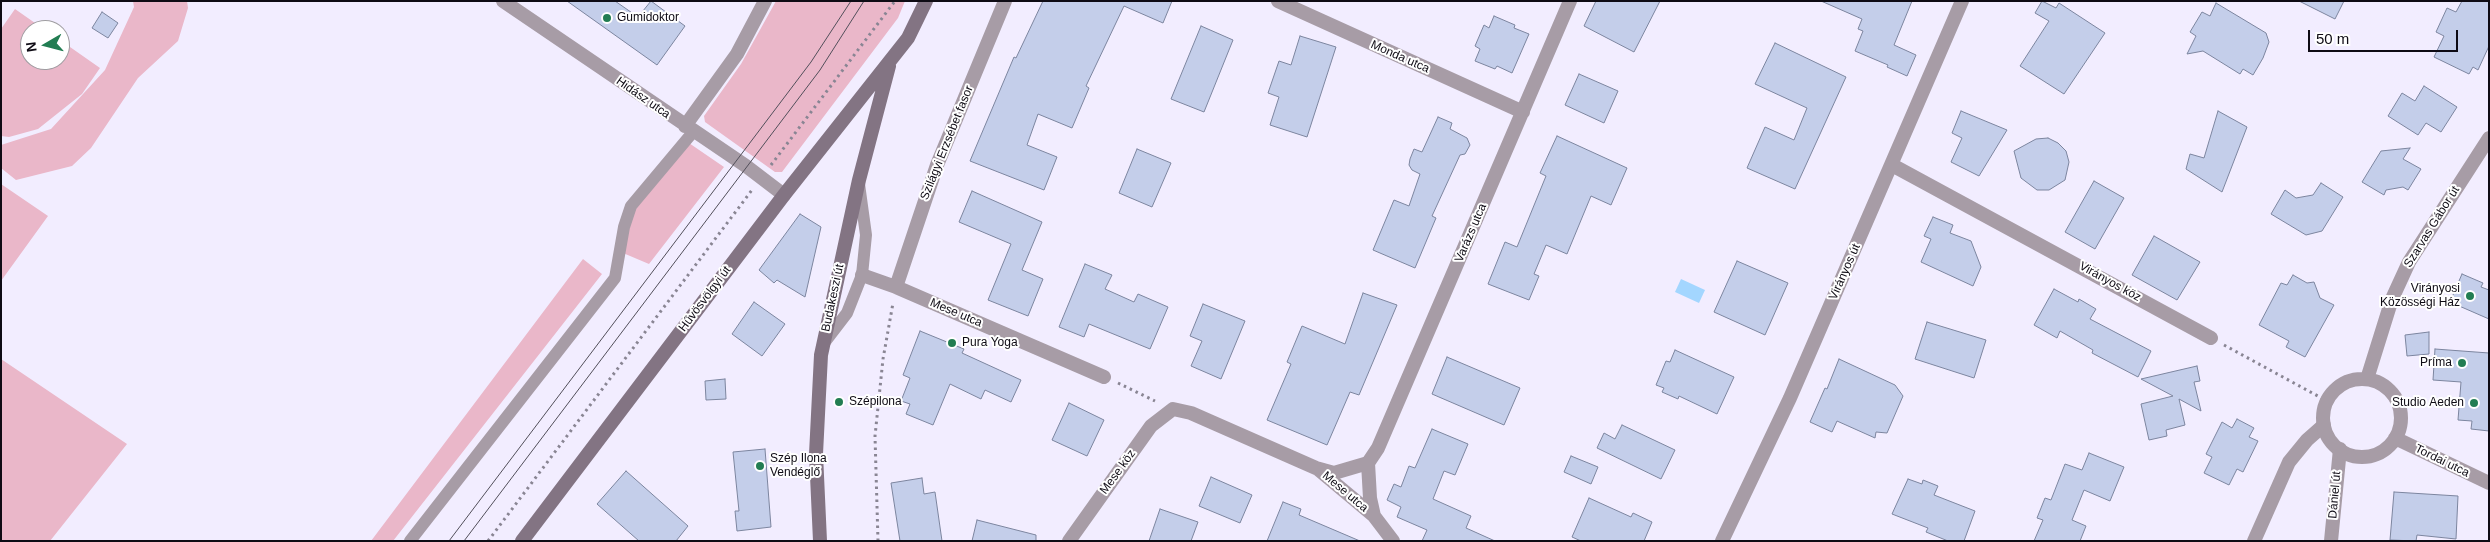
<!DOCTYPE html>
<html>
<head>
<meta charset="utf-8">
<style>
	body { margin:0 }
	#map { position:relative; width:2490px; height:542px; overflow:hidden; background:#f2edff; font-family:Helvetica,sans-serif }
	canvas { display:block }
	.frame { position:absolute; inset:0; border:2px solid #0e0b14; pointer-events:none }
	.north { position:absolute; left:20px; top:20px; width:50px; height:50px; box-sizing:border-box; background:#fff; border:1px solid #9f9da1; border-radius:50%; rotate:262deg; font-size:14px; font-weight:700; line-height:20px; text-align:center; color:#0e0b14 }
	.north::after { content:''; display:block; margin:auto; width:18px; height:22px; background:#227d52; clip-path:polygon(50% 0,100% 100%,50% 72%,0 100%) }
	.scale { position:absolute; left:2308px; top:30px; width:150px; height:22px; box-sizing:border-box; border:2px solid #0e0b14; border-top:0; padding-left:6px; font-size:15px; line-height:18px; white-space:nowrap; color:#0e0b14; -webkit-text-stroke:4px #fff; paint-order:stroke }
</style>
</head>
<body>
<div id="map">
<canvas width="2490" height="542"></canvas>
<div class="frame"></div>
<div class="north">N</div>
<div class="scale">50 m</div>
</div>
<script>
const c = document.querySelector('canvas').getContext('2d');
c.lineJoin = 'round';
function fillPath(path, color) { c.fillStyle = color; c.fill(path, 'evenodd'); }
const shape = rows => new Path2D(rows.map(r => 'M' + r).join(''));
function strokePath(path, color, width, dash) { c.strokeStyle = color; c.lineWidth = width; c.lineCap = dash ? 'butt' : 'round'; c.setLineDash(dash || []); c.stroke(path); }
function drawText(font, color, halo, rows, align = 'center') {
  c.font = font + ' Helvetica,sans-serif'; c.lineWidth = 4; c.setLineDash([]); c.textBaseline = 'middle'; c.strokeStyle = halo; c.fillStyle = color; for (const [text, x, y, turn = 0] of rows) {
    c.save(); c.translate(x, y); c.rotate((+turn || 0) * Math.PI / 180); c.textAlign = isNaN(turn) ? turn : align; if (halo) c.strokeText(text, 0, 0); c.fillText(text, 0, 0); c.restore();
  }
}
const green = shape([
	[133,1,187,1,188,8,178,41,138,78,91,148,72,166,16,180,1,168,1,145,51,129,105,70,134,7],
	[776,1,905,1,898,18,782,172,775,172,705,122,704,116,741,64],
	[15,9,45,30,30,30,30,60,60,60,60,40,100,68,82,94,38,129,9,137,1,136,1,29],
	[686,141,724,167,649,264,623,253,634,209],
	[1,184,48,216,1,281],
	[583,259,602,274,393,541,371,541],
	[1,359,127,444,50,541,1,541]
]);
const water = shape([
	[1681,279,1705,290,1699,303,1675,292]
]);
const building = shape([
	[567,1,615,1,638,17,651,1,685,26,657,65,567,1],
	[1043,1,1172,1,1163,23,1124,6,1086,86,1089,88,1072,128,1038,114,1027,145,1057,157,1044,190,970,161,1014,57,1016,58,1043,1],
	[1596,1,1660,1,1634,52,1584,26,1596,1],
	[1821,1,1912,1,1894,45,1916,55,1907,76,1887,67,1888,65,1855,51,1863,31,1858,29,1862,19,1821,1],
	[2042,1,2056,8,2059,3,2105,33,2064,94,2020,66,2049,21,2035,13,2042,1],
	[2299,1,2344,1,2335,19,2299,1],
	[2462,1,2489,1,2489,46,2478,70,2473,67,2469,74,2434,57,2444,36,2436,32,2447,8,2456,12,2462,1],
	[2216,3,2266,33,2269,42,2263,58,2253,75,2243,69,2240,74,2203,51,2187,54,2196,36,2190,32,2202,12,2210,16,2216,3],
	[102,12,118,23,108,38,92,28,102,12],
	[1494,16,1515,25,1514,28,1529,34,1512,73,1497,66,1495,69,1475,61,1480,49,1475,46,1484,25,1489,28,1494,16],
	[1201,26,1233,40,1204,112,1171,99,1201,26],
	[1300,36,1336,47,1307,137,1270,125,1279,97,1268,93,1279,61,1291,65,1300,36],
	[1775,43,1846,77,1795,189,1747,168,1765,127,1794,140,1807,108,1755,84,1775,43],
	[1579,74,1618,91,1604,123,1565,105,1579,74],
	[2424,86,2457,107,2441,132,2426,123,2418,135,2388,116,2402,93,2415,101,2424,86],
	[1961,111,2007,130,1979,176,1951,162,1962,138,1952,133,1961,111],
	[2218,111,2247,127,2222,192,2186,169,2190,154,2204,158,2218,111],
	[1438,117,1452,123,1450,129,1467,138,1470,145,1465,154,1460,155,1432,216,1436,218,1415,268,1373,250,1394,200,1409,206,1420,174,1412,170,1409,165,1410,159,1414,149,1422,152,1438,117],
	[1557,136,1627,168,1611,205,1591,196,1567,254,1546,245,1534,274,1539,276,1529,300,1488,284,1505,242,1517,247,1546,176,1540,173,1557,136],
	[2048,138,2058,143,2066,151,2069,162,2065,180,2049,190,2037,190,2021,178,2014,151,2036,139,2048,138],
	[2410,148,2403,159,2421,169,2408,190,2403,187,2386,190,2384,195,2362,182,2381,151,2410,148],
	[1137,149,1171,163,1152,207,1119,193,1137,149],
	[2094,181,2124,198,2095,249,2065,232,2094,181],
	[2321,183,2343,197,2322,231,2306,235,2271,214,2285,190,2296,198,2313,195,2321,183],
	[972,191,1042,222,1022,270,1043,279,1028,316,988,300,1011,244,959,222,972,191],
	[800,214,821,227,805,297,777,280,774,283,759,270,800,214],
	[1933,217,1953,225,1950,233,1971,241,1981,267,1973,286,1921,262,1931,239,1924,236,1933,217],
	[2154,236,2200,262,2177,300,2132,275,2154,236],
	[1737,261,1788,283,1765,335,1714,312,1737,261],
	[1085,264,1112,275,1105,289,1134,302,1138,294,1168,307,1150,349,1089,324,1084,337,1059,327,1085,264],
	[2462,274,2483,283,2481,287,2489,290,2489,319,2450,302,2462,274],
	[2293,275,2307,283,2314,282,2320,298,2334,305,2305,357,2286,347,2289,341,2259,325,2281,283,2287,285,2293,275],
	[2054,289,2078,302,2079,299,2096,309,2090,319,2151,351,2138,377,2092,353,2093,350,2060,331,2057,338,2034,325,2054,289],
	[1363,293,1397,305,1359,395,1350,392,1327,445,1267,420,1291,364,1287,362,1302,326,1345,344,1363,293],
	[754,302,785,324,762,356,732,334,754,302],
	[1203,304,1245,321,1221,379,1191,366,1202,341,1190,336,1203,304],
	[1927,322,1986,340,1974,378,1915,359,1927,322],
	[920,331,964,349,962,353,1021,380,1011,402,985,390,981,399,950,384,933,425,906,414,910,404,901,401,910,378,903,375,920,331],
	[2429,332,2429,354,2407,356,2405,335,2429,332],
	[2435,349,2489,353,2489,431,2471,429,2472,421,2458,420,2461,382,2433,380,2435,349],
	[1675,350,1734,377,1717,414,1679,396,1678,399,1662,392,1664,388,1656,385,1666,361,1670,362,1675,350],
	[1447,357,1520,388,1504,425,1432,394,1447,357],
	[1839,359,1895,385,1903,396,1887,433,1876,432,1875,438,1837,421,1832,432,1810,422,1825,388,1827,389,1839,359],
	[2197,366,2200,381,2194,382,2201,411,2179,399,2185,425,2166,430,2167,436,2149,440,2141,404,2173,396,2141,379,2197,366],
	[725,379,726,399,706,400,705,381,725,379],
	[1069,403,1104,420,1087,456,1052,440,1069,403],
	[2237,419,2254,428,2249,437,2258,441,2243,472,2237,469,2229,485,2204,473,2212,457,2206,454,2222,422,2232,428,2237,419],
	[1622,425,1675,450,1661,479,1597,448,1604,433,1615,439,1622,425],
	[1432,429,1468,444,1455,475,1444,471,1433,499,1471,516,1466,528,1495,541,1422,541,1427,530,1397,517,1401,507,1387,500,1394,484,1401,487,1409,466,1415,468,1432,429],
	[765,449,771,527,737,531,735,511,739,511,733,452,765,449],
	[2089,453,2124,467,2110,501,2084,490,2072,520,2086,526,2080,541,2034,541,2043,520,2037,518,2045,498,2051,500,2065,464,2082,470,2089,453],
	[1571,456,1598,467,1591,484,1564,472,1571,456],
	[626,471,688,526,676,541,639,541,597,504,626,471],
	[1211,477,1252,495,1240,523,1199,506,1211,477],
	[922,478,924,494,935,492,942,541,900,541,891,483,922,478],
	[1908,479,1922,484,1923,480,1938,486,1934,495,1975,511,1964,541,1948,541,1926,532,1928,528,1892,514,1908,479],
	[2394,492,2458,496,2456,539,2417,535,2416,541,2390,540,2394,492],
	[1589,498,1631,517,1633,513,1652,522,1644,541,1581,541,1572,537,1589,498],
	[1283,502,1301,509,1299,515,1360,541,1267,541,1283,502],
	[1160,509,1198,522,1191,541,1149,541,1160,509],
	[977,520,1036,535,1036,541,972,541,977,520]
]);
const path = shape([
	[771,165,895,1],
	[2224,345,2327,401],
	[1118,383,1155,401],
	[488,541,752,190],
	[878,541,875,436,883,359,893,303]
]);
const service = shape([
	[824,343,847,313,862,275,866,235,859,184],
	[410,541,615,278,624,227,631,206,693,132]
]);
const minor = shape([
	[503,1,746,166,784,195],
	[1278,1,1523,112],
	[685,126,737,54,765,1],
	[1892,165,2211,338],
	[862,275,896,287,1104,377],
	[896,287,937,165,1005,1],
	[1368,463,1378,448,1570,1],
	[1368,463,1370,498,1374,516],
	[1319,470,1374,516,1393,541],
	[1069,541,1151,426,1173,409,1191,413,1316,468,1334,473,1368,463],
	[1722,541,1790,398,1962,1],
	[2254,541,2289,462,2307,440,2324,425],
	[2331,541,2340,449]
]);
const tertiary = shape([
	[2367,379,2392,299,2409,262,2489,138],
	'2323 418a39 39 0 1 1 78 0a39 39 0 1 1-78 0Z',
	[2395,438,2489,483]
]);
const secondary = shape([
	[522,541,784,195,908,38,926,1],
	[820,541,816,454,821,355,859,180,889,66]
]);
const tram = shape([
	[449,541,811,62,851,1],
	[464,541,820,70,864,1]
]);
const markers = [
	[607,18,5,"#227d52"],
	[2470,296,5,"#227d52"],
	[952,343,5,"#227d52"],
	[2462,363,5,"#227d52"],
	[839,402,5,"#227d52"],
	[2474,403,5,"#227d52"],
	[760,466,5,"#227d52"]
];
const poiNames = [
	["Gumidoktor",617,18],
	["Virányosi",2460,289,"right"],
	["Közösségi Ház",2460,303,"right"],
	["Pura Yoga",962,343],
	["Príma",2452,363,"right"],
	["Szépilona",849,402],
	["Studio Aeden",2464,403,"right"],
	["Szép Ilona",770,459],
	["Vendéglő",770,473]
];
const streetNames = [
	["Monda utca",1400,57,24],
	["Hidász utca",643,98,35],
	["Szilágyi Erzsébet fasor",947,143,-68],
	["Szarvas Gábor út",2432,227,-58],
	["Varázs utca",1471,233,-67],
	["Virányos út",1845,272,-66],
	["Virányos köz",2110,282,29],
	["Budakeszi út",833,298,-78],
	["Hűvösvölgyi út",705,299,-53],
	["Mese utca",956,313,23],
	["Tordai utca",2442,461,26],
	["Mese köz",1118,472,-54],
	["Mese utca",1345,492,40],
	["Dániel út",2335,495,-85]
];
fillPath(green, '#eab7c9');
fillPath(water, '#a3d6ff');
fillPath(building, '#c4ceea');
strokePath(building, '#7c859f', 1);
strokePath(path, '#898593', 3, [2.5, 4]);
strokePath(service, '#a79ca6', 12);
strokePath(minor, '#a79ca6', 14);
strokePath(tertiary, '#a79ca6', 14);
strokePath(secondary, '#837483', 14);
strokePath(tram, '#524f5a', 1);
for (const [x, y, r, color] of markers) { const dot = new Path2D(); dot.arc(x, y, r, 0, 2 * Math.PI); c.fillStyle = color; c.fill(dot); strokePath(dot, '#fff', 2); }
drawText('12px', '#0e0b14', '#fff', poiNames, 'left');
drawText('12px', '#0e0b14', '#fff', streetNames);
</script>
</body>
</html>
